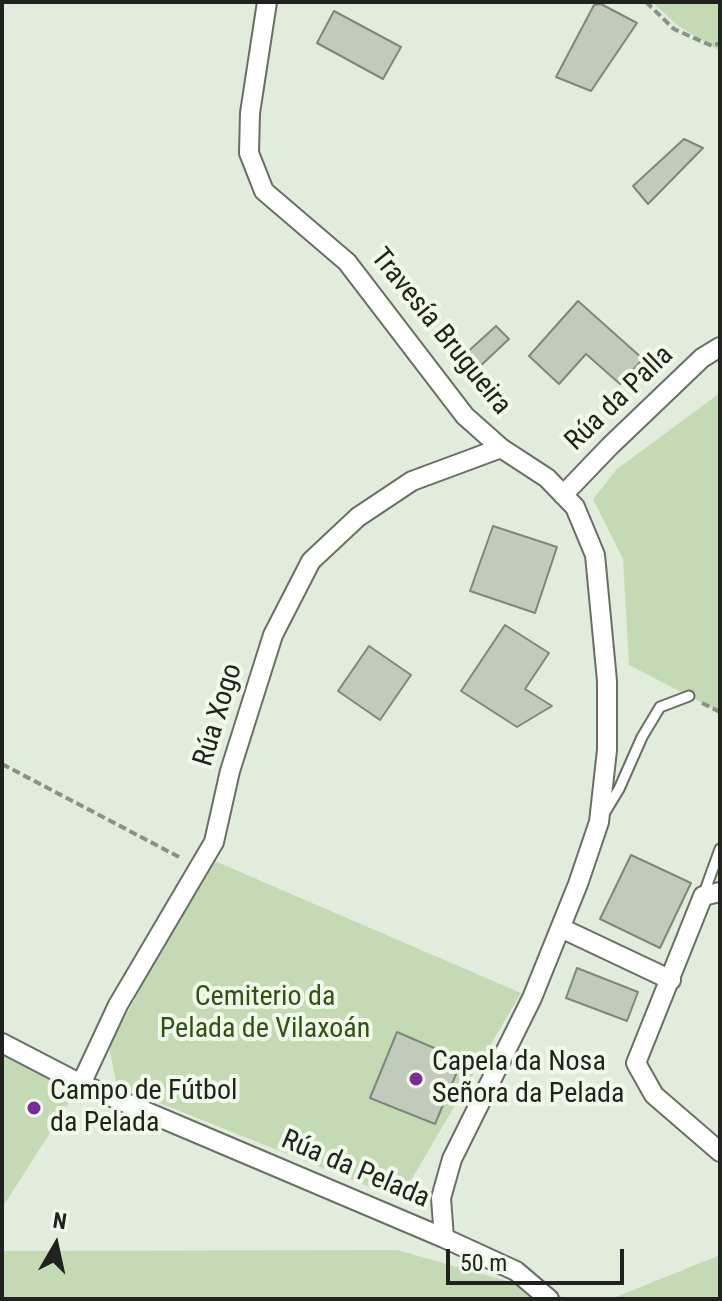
<!DOCTYPE html>
<html>
<head>
<meta charset="utf-8">
<style>
	body { margin:0 }
	#map { position:relative; width:722px; height:1301px; overflow:hidden; background:#e2ecdd; font-family:"Roboto Condensed",sans-serif }
	canvas { display:block }
	.frame { position:absolute; inset:0; border:4px solid #1f221d; pointer-events:none }
	.north { position:absolute; left:16px; top:1205px; width:80px; height:80px; -webkit-text-stroke:6px #f0f9ea; paint-order:stroke; rotate:9deg; font-size:22px; font-weight:700; line-height:32px; text-align:center; color:#1f221d }
	.north::after { content:''; display:block; margin:auto; width:28px; height:36px; background:#1f221d; clip-path:polygon(50% 0,100% 100%,50% 72%,0 100%) }
	.scale { position:absolute; left:446px; top:1249px; width:178px; height:36px; box-sizing:border-box; border:4px solid #1f221d; border-top:0; padding-left:10px; font-size:24px; line-height:28px; white-space:nowrap; color:#1f221d; -webkit-text-stroke:6px #f0f9ea; paint-order:stroke }
</style>
</head>
<body>
<div id="map">
<canvas width="722" height="1301"></canvas>
<div class="frame"></div>
<div class="north">N</div>
<div class="scale">50 m</div>
</div>
<script>
const c = document.querySelector('canvas').getContext('2d');
c.lineJoin = 'round';
function fillPath(path, color) { c.fillStyle = color; c.fill(path, 'evenodd'); }
const shape = rows => new Path2D(rows.map(r => 'M' + r).join(''));
function strokePath(path, color, width, dash) { c.strokeStyle = color; c.lineWidth = width; c.lineCap = dash ? 'butt' : 'round'; c.setLineDash(dash || []); c.stroke(path); }
function drawText(font, color, halo, rows, align = 'center') {
  c.font = font + ' "Roboto Condensed",sans-serif'; c.lineWidth = 8; c.setLineDash([]); c.textBaseline = 'middle'; c.strokeStyle = halo; c.fillStyle = color; for (const [text, x, y, turn = 0] of rows) {
    c.save(); c.translate(x, y); c.rotate((+turn || 0) * Math.PI / 180); c.textAlign = isNaN(turn) ? turn : align; if (halo) c.strokeText(text, 0, 0); c.fillText(text, 0, 0); c.restore();
  }
}
const green = shape([
	[652,2,720,2,720,51,677,25],
	[720,393,720,712,629,665,623,559,593,499,617,469],
	[210,859,521,993,400,1199,117,1086,109,1047],
	[2,1039,81,1084,2,1208],
	[397,1250,570,1299,2,1299,2,1251],
	[720,1255,720,1299,611,1299]
]);
const building = shape([
	[601,4,637,23,591,91,556,77,594,5,601,4],
	[334,11,401,47,383,79,317,43,334,11],
	[684,139,703,148,648,204,633,186,684,139],
	[578,301,643,359,620,384,586,354,559,384,529,356,578,301],
	[496,326,509,339,475,371,462,357,496,326],
	[493,526,557,547,535,613,470,591,493,526],
	[505,625,549,653,525,689,552,706,517,727,461,691,505,625],
	[369,646,411,675,380,720,338,691,369,646],
	[631,855,691,883,660,948,600,919,631,855],
	[577,968,638,992,627,1021,566,998,577,968],
	[397,1032,462,1060,435,1124,370,1098,397,1032]
]);
const path = shape([
	[646,2,674,29,712,46,720,43],
	[702,703,720,712],
	[2,764,181,858]
]);
const lane = shape([
	[605,812,619,789,642,737,660,707,689,696],
	[703,896,720,849]
]);
const street = shape([
	[267,2,250,113,249,153,264,191,347,262,465,416,501,448,547,478,575,507,595,555,607,681,607,750,599,822,578,884,532,998,452,1159,441,1198,444,1238],
	[563,495,610,446,702,358,720,347],
	[720,892,703,896,636,1063,654,1095,720,1152],
	[561,928,671,980],
	[2,1043,81,1084,444,1238,516,1271,549,1299],
	[81,1084,118,1005,214,842,230,771,273,635,311,561,358,517,412,481,501,448]
]);
const markers = [
	[416,1079,8,"#792a9b"],
	[34,1108,8,"#792a9b"]
];
const streetNames = [
	["Travesía Brugueira",440,332,51],
	["Rúa da Palla",620,399,-44],
	["Rúa Xogo",219,715,-73],
	["Rúa da Pelada",355,1170,23]
];
const parkNames = [
	["Cemiterio da",265,998],
	["Pelada de Vilaxoán",265,1030]
];
const poiNames = [
	["Capela da Nosa",432,1063],
	["Señora da Pelada",432,1095],
	["Campo de Fútbol",50,1092],
	["da Pelada",50,1124]
];
fillPath(green, '#c3dab5');
fillPath(building, '#c2cabc');
strokePath(building, '#7f877a', 2);
strokePath(lane, '#687063', 13);
strokePath(street, '#687063', 22);
strokePath(path, '#8a9186', 4, [8, 4]);
strokePath(lane, '#fff', 9);
strokePath(street, '#fff', 18);
for (const [x, y, r, color] of markers) { const dot = new Path2D(); dot.arc(x, y, r, 0, 2 * Math.PI); c.fillStyle = color; c.fill(dot); strokePath(dot, '#f0f9ea', 3); }
drawText('28px', '#1f221d', '#f0f9ea', streetNames);
drawText('28px', '#315213', '#f0f9ea', parkNames);
drawText('28px', '#1f221d', '#f0f9ea', poiNames, 'left');
</script>
</body>
</html>
